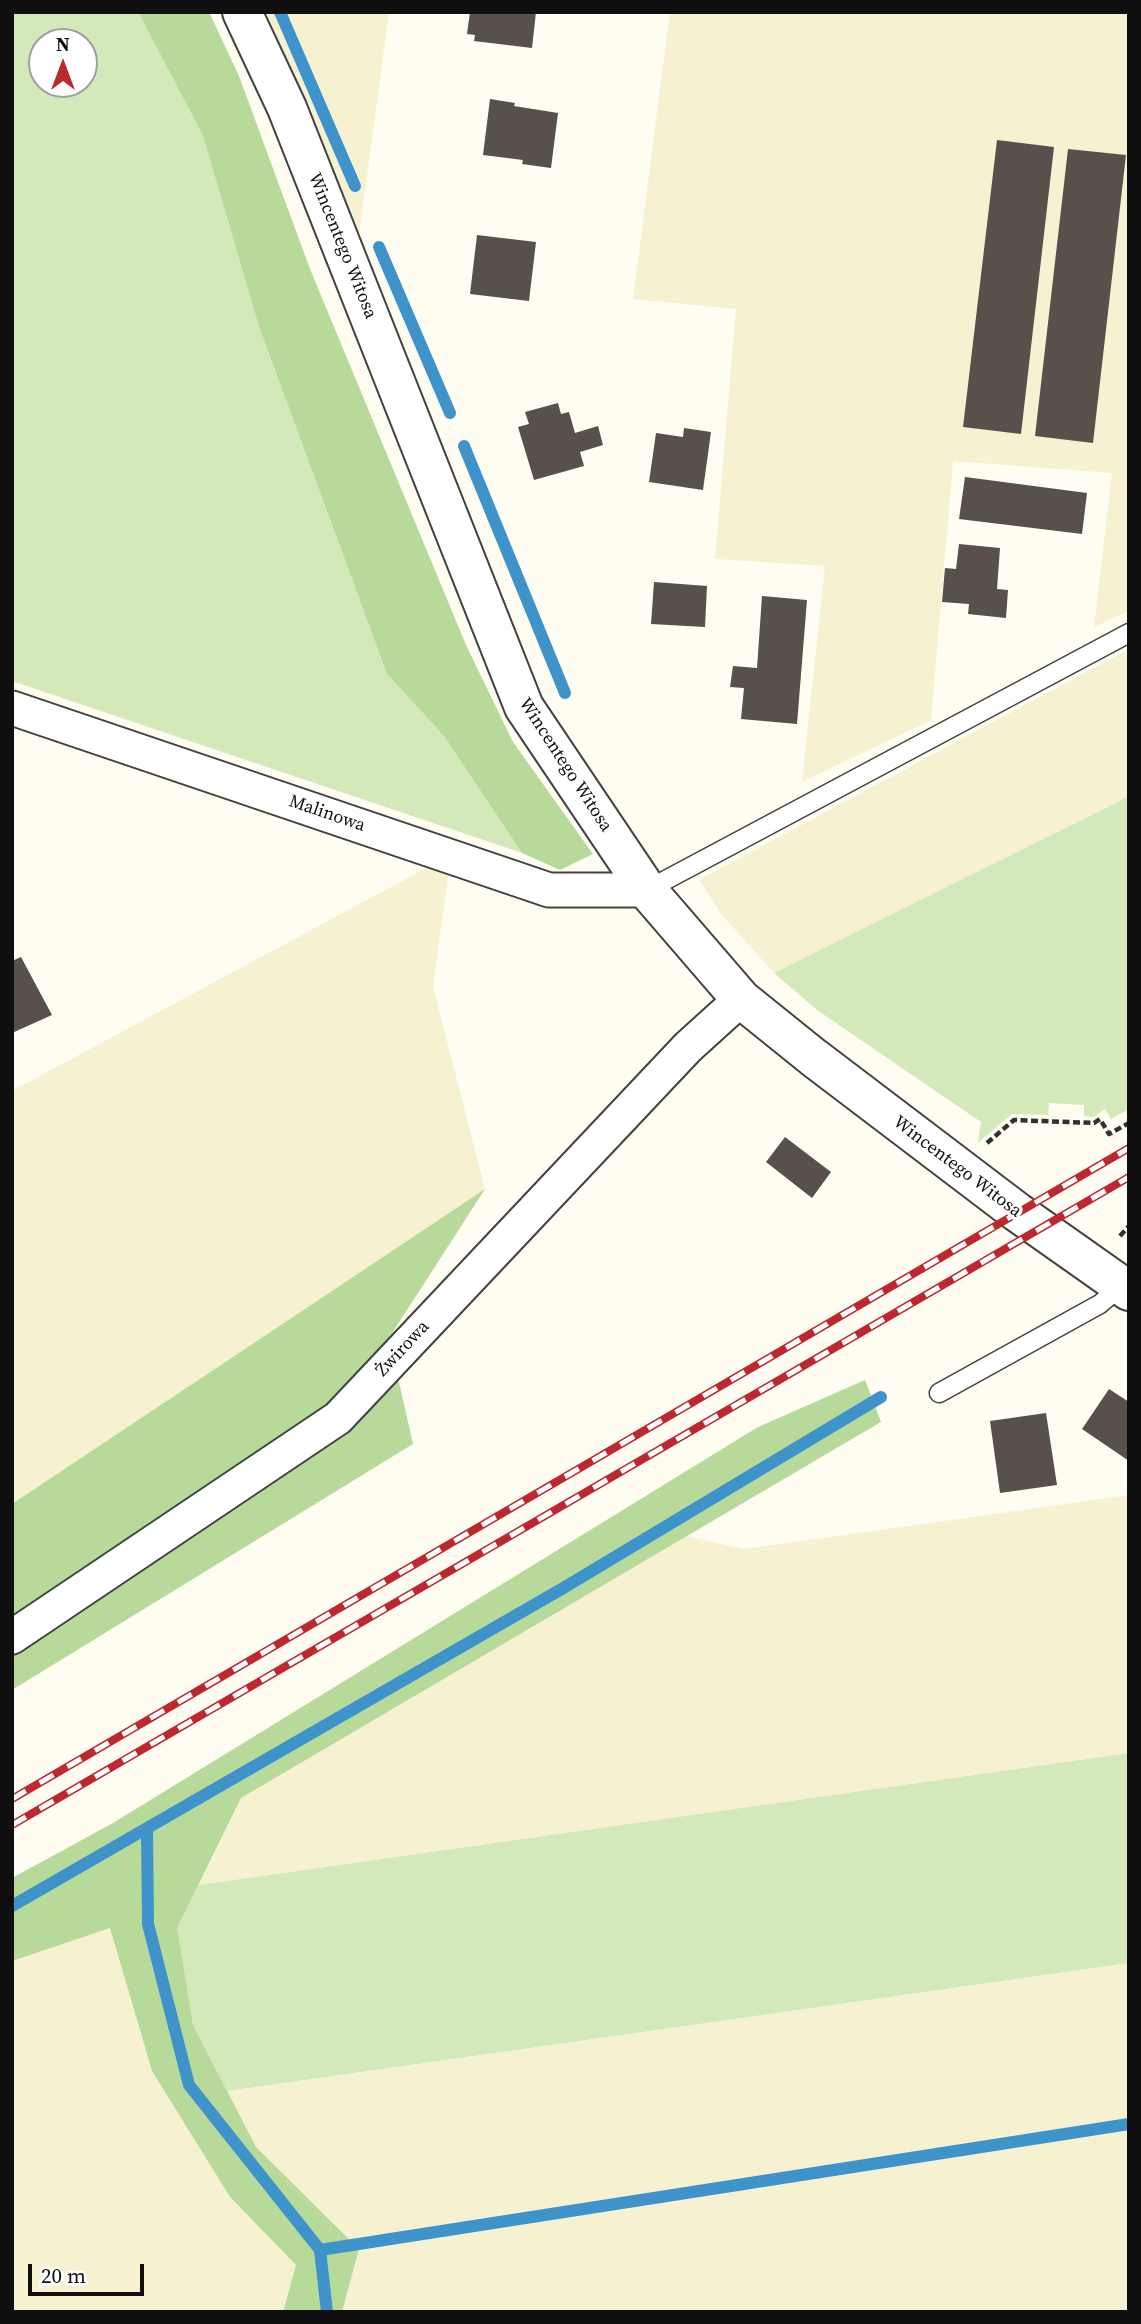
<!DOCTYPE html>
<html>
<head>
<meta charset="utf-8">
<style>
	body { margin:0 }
	#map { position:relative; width:1141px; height:2324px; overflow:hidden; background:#fffcf1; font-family:"Source Serif 4",serif }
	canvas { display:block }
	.frame { position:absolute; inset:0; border:14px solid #0f0f0f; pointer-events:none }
	.north { position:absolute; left:28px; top:28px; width:70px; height:70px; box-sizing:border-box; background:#fff; border:2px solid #9f9f9f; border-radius:50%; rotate:0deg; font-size:19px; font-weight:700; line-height:28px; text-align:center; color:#0f0f0f }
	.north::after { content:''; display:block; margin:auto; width:24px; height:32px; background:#bd282f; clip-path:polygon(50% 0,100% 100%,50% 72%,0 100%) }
	.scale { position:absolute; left:28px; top:2264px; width:116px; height:32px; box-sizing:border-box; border:4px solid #0f0f0f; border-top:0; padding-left:9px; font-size:21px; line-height:24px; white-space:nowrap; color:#0f0f0f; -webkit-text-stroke:5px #fff; paint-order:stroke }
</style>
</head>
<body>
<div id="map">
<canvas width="1141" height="2324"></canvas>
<div class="frame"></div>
<div class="north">N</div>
<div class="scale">20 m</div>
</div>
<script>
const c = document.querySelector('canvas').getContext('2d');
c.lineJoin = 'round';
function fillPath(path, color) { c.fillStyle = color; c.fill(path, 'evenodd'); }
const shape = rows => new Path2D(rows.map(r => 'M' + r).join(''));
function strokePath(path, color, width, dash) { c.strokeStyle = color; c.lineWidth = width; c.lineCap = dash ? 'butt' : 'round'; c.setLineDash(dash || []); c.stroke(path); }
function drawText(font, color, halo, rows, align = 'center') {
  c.font = font + ' "Source Serif 4",serif'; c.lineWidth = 7; c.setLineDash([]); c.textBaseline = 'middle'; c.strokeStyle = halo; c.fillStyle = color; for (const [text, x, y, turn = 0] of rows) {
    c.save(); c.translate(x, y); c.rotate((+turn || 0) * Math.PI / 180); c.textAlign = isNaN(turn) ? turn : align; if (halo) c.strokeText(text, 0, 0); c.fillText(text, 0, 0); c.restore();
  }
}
const farmland = shape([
	[267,12,389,12,357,250],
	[670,12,1129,12,1129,611,1094,627,1112,473,953,461,931,720,802,782,825,566,715,559,736,309,633,299],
	[1129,649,1129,796,774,973,722,915,699,880],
	[432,865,449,869,433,987,485,1189,12,1504,12,1091],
	[1129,1495,1129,1753,198,1885,241,1798,686,1536,744,1549],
	[110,1927,152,2071,230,2197,296,2265,283,2312,12,2312,12,1961],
	[1129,1963,1129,2312,342,2312,359,2249,256,2147,227,2091]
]);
const green = shape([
	[12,12,138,12,203,136,259,327,387,674,444,736,522,853,12,681],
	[42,42,84,42,84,84,42,84],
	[1129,796,1129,1109,1111,1119,1105,1109,1093,1117,1084,1116,1084,1105,1049,1103,1048,1115,1012,1114,978,1143,981,1122,817,1010,774,973],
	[1129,1753,1129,1963,227,2091,193,2025,176,1929,198,1885]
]);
const forest = shape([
	[138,12,209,12,239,76,310,269,466,645,513,742,593,854,560,870,522,853,444,736,387,674,259,327,203,136],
	[485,1189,389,1338,413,1444,12,1690,12,1504],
	[865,1380,881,1422,241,1798,177,1928,193,2025,256,2147,359,2249,342,2312,283,2312,296,2265,230,2197,152,2071,110,1928,12,1961,12,1878,113,1823,758,1427]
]);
const stream = shape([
	[280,12,355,186],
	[379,247,450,413],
	[464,446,565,693],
	[147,1828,148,1924,189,2085,320,2250,327,2312],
	[12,1906,565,1587,881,1397],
	[320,2250,1129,2124]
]);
const building = shape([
	[470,12,536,12,532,48,474,41,475,35,467,34],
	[490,99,515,103,514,106,558,113,551,168,522,164,523,160,483,155],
	[997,140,1054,147,1021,434,963,427],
	[1068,149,1126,155,1093,443,1035,436],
	[477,235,536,242,529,301,470,294],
	[558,403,561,414,569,412,575,433,598,426,603,445,580,452,584,466,534,480,518,427,529,424,525,412],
	[684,428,711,432,703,490,649,482,656,433,683,437],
	[965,477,1087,493,1082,534,959,519],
	[959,544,1000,548,997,589,1008,590,1006,618,968,614,969,604,942,602,945,568,956,569],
	[654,582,707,586,705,627,651,624],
	[762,596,807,600,797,724,741,719,744,688,730,687,733,666,757,668],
	[21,957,52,1015,12,1033,12,961],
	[785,1137,831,1172,812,1198,766,1162],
	[1109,1389,1129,1402,1129,1461,1082,1429],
	[1046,1413,1057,1485,1000,1493,990,1421]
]);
const path = shape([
	[987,1143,1014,1120,1094,1123,1100,1119,1109,1134,1129,1123],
	[1120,1236,1129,1226]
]);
const service = shape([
	[647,890,1129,633],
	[939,1393,1100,1304,1121,1286]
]);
const minor = shape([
	[12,708,549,890,647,890],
	[12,1637,338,1418,688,1047,741,999]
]);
const tertiary = shape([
	[242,12,287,108,524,707,647,890,741,999,813,1057,1017,1212,1129,1291]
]);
const rail = shape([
	[12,1799,1129,1148],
	[12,1825,1129,1177]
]);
const streetNames = [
	["Wincentego Witosa",342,246,68],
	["Wincentego Witosa",565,765,57],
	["Malinowa",327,814,19],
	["Wincentego Witosa",957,1167,37],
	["Żwirowa",403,1349,-47]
];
fillPath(farmland, '#f5f1d1');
fillPath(green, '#d3e9ba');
fillPath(forest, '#b7da9a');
strokePath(stream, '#3e93cb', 12);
fillPath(building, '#57504b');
strokePath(service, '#424242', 21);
strokePath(minor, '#424242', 37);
strokePath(tertiary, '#424242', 42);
strokePath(path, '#313131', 4.5, [7, 3.5]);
strokePath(service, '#fff', 18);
strokePath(minor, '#fff', 33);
strokePath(tertiary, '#fff', 38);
strokePath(rail, '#bd282f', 8);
strokePath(rail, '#fff', 5, [16]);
drawText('18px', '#0f0f0f', '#fff', streetNames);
</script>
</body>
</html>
